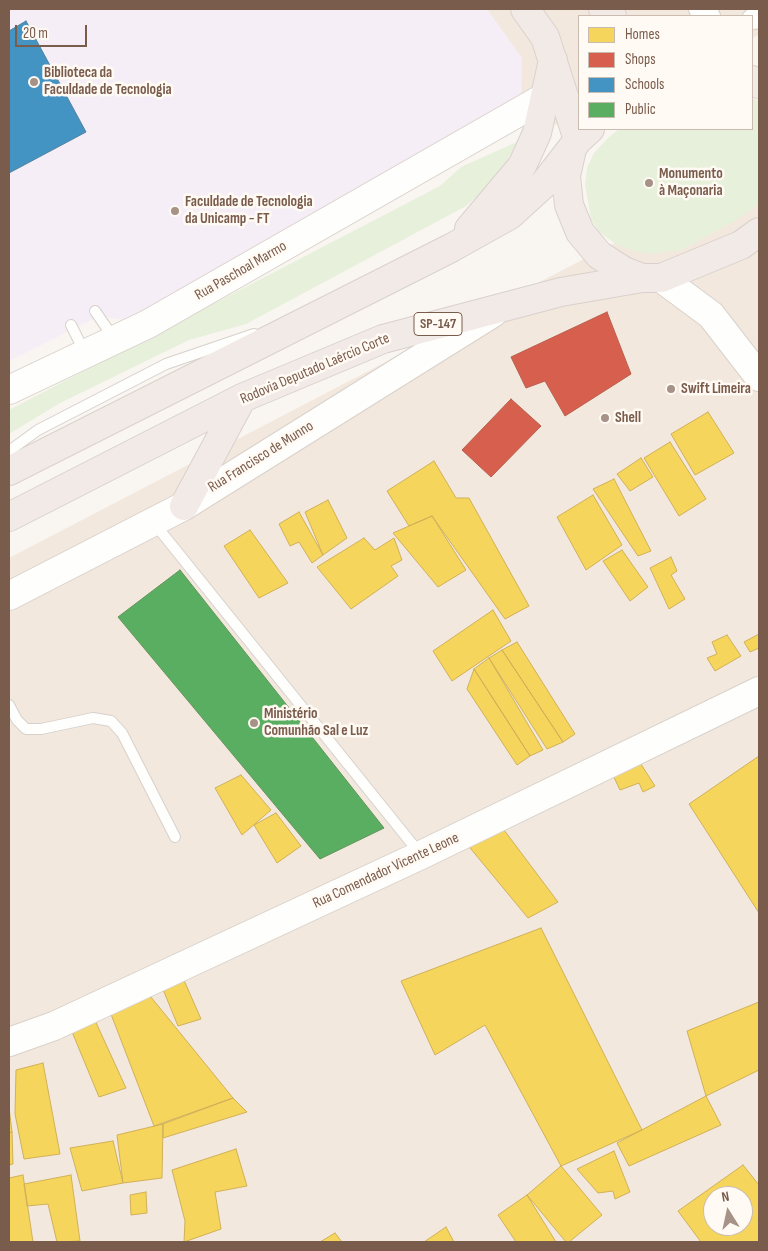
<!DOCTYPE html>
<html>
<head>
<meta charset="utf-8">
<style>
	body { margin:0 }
	#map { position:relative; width:768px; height:1251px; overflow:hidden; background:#f9f5f0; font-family:"Sofia Sans Condensed",sans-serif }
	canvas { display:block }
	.frame { position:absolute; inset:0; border:10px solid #7a5c4d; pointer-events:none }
	.legend { position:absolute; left:578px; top:15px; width:175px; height:115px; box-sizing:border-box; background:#fffaf3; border:1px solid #cabbb1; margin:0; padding:6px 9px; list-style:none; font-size:15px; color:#7a5c4d }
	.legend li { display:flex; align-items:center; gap:10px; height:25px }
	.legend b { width:25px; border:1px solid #cabbb1 }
	.north { position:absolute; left:703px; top:1186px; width:50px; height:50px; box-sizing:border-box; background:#fffaf3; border:1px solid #cabbb1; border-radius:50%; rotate:350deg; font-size:14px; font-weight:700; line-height:20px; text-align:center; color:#7a5c4d }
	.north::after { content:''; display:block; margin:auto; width:18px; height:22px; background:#a69286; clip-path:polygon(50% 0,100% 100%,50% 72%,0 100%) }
	.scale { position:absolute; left:15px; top:25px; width:72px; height:22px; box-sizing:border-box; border:2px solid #7a5c4d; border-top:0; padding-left:6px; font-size:15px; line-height:18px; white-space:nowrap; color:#7a5c4d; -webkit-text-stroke:4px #fffaf3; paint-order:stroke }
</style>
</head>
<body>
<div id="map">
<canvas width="768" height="1251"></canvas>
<div class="frame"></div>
<ul class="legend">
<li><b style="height:14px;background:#f6d55c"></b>Homes</li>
<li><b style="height:14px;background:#d6604d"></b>Shops</li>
<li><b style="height:14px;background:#4393c3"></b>Schools</li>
<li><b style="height:14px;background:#5aae61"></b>Public</li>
</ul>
<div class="north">N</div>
<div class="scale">20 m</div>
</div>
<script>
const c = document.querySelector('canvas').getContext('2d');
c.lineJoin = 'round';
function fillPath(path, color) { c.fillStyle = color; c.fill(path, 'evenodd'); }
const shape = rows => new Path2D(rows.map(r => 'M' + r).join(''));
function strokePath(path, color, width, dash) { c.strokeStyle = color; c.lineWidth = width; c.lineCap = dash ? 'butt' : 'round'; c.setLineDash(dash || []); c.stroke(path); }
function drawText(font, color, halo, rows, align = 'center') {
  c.font = font + ' "Sofia Sans Condensed",sans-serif'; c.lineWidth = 5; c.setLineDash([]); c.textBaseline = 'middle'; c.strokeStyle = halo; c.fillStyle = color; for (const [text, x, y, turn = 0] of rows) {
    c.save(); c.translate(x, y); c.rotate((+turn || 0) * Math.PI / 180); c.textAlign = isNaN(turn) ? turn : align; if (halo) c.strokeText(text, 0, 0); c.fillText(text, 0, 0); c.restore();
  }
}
const residential = shape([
	[474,9,759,9,759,35,752,38,752,16,579,16,579,114,537,133],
	[759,178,759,1242,9,1242,9,558,680,209],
	[713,1196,743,1196,743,1226,713,1226]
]);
const education = shape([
	[9,9,487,9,522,58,521,106,148,324,99,316,9,361]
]);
const green = shape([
	[752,98,759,101,759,204,733,222,681,250,666,252,650,254,634,251,616,244,599,232,591,219,585,185,587,168,594,153,606,140,619,129,752,129],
	[517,142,498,178,466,206,246,324,189,340,60,403,9,434,9,410,440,186,461,167]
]);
const homes = shape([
	[708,412,734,453,695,475,671,434,708,412],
	[670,442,706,499,679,516,644,458,670,442],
	[641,458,653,477,630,491,617,474,641,458],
	[434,461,456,498,469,498,529,606,505,619,432,516,409,526,387,491,434,461],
	[614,479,651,551,638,556,593,489,614,479],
	[593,495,622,545,586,570,557,517,593,495],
	[328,500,347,538,323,555,305,512,328,500],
	[299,512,323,555,312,563,299,542,290,546,279,524,299,512],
	[432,516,466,570,438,587,393,533,432,516],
	[250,530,288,583,259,598,224,546,250,530],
	[364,538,375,550,394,538,402,560,391,566,398,576,351,609,317,567,364,538],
	[622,550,648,587,630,601,603,561,622,550],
	[671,557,677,571,671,575,685,599,669,609,650,568,671,557],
	[493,610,511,641,452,681,433,651,493,610],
	[759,634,759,648,750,652,744,642,759,634],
	[727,635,741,656,715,671,707,658,717,654,712,642,727,635],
	[517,642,575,734,563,742,502,650,517,642],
	[502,650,563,742,547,749,489,658,502,650],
	[489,658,543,750,530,756,474,669,489,658],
	[474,669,530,756,517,765,467,689,474,669],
	[759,756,759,913,689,804,759,756],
	[637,758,655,786,643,792,639,783,620,790,611,771,637,758],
	[241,775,271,810,242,835,215,788,241,775],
	[276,813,301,846,277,863,254,825,276,813],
	[501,826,558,902,528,918,466,843,501,826],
	[541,928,642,1130,561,1166,485,1025,435,1055,401,981,541,928],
	[183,978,201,1019,178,1026,162,987,183,978],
	[146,991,233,1098,154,1126,109,1009,146,991],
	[759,1002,759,1070,706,1096,687,1031,759,1002],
	[93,1016,126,1088,99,1097,70,1027,93,1016],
	[43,1063,60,1154,24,1159,15,1114,16,1070,43,1063],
	[706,1096,721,1125,629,1166,617,1143,706,1096],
	[233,1098,247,1112,163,1138,163,1124,233,1098],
	[9,1107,12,1132,9,1133,9,1107],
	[163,1124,162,1178,123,1183,117,1135,163,1124],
	[12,1132,13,1164,9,1165,9,1133,12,1132],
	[113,1141,123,1183,82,1191,70,1148,113,1141],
	[236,1149,247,1186,215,1192,221,1229,184,1242,185,1221,172,1170,236,1149],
	[614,1151,630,1192,615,1199,613,1191,598,1193,577,1169,614,1151],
	[743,1165,759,1185,759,1242,701,1242,678,1211,743,1165],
	[713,1196,743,1196,743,1226,713,1226,713,1196],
	[561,1166,602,1215,569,1242,566,1242,527,1195,561,1166],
	[23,1175,33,1242,9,1242,9,1178,23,1175],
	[71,1175,80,1241,57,1242,48,1204,27,1206,24,1184,71,1175],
	[146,1192,147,1213,131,1215,130,1195,146,1192],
	[527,1195,556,1242,516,1242,498,1215,527,1195],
	[446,1227,454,1242,424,1242,446,1227],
	[335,1233,342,1242,320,1242,335,1233]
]);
const shops = shape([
	[607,312,631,374,565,416,545,381,526,388,511,357,607,312],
	[511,399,541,426,491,477,462,450,511,399]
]);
const schools = shape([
	[26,21,86,132,9,173,9,31,26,21]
]);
const public = shape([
	[180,570,384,828,320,859,118,617,180,570]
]);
const lane = shape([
	[95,311,115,340],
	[71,325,85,353],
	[9,451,38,430,166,364,254,334],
	[154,523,421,855],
	[9,705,17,720,26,729,41,729,93,718,111,721,122,733,175,837]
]);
const street = shape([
	[699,9,710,16],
	[752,19,759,18]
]);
const secondary = shape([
	[661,278,711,315,759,377],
	[9,390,148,324,545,97],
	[9,596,184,506,493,313],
	[9,1042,54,1026,421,855,759,691]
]);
const highway = shape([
	[525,9,545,37,578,140],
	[603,9,612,16],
	[752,80,759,84],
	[572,149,566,176,569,205,580,232,599,255,624,271,642,278,661,278,741,245,759,232],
	[469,229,522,166,537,133,553,60],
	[9,471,451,248,510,215,544,184,578,140,590,129],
	[184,506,242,398],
	[9,517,242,398,383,339,561,292,642,278]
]);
const markers = [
	[34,82,5,"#a69286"],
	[649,183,5,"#a69286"],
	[175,211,5,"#a69286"],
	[671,389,5,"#a69286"],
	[605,418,5,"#a69286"],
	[254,723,5,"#a69286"]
];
const shields = [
	[438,324,48]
];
const shieldNames = [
	["SP-147",438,324]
];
const poiNames = [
	["Biblioteca da",44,73],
	["Faculdade de Tecnologia",44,90],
	["Monumento",659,174],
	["à Maçonaria",659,191],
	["Faculdade de Tecnologia",185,202],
	["da Unicamp - FT",185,219],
	["Swift Limeira",681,389],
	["Shell",615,418],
	["Ministério",264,714],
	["Comunhão Sal e Luz",264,731]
];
const streetNames = [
	["Rua Paschoal Marmo",241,271,-30],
	["Rodovia Deputado Laércio Corte",315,369,-23],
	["Rua Francisco de Munno",261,457,-32],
	["Rua Comendador Vicente Leone",386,871,-25]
];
fillPath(residential, '#f2e8de');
fillPath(education, '#f6eef6');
fillPath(green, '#e7f0db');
fillPath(homes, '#f6d55c');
strokePath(homes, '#d1b158', 1);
fillPath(shops, '#d6604d');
strokePath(shops, '#ba5f4d', 1);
fillPath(schools, '#4393c3');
strokePath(schools, '#5482a0', 1);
fillPath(public, '#5aae61');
strokePath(public, '#64955b', 1);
strokePath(lane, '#d7d1cb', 12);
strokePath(street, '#d7d1cb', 22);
strokePath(secondary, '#d9d2cb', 30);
strokePath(highway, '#dad1cc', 30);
strokePath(lane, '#fefefd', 10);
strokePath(street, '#fefefd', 20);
strokePath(secondary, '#fefefd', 28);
strokePath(highway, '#f2eae7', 28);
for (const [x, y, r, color] of markers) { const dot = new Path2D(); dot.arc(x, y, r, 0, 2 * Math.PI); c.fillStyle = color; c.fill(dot); strokePath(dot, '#fffaf3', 2); }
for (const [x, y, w] of shields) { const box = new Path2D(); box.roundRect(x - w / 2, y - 11.5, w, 23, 4); c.fillStyle = '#fffaf3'; c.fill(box); strokePath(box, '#7a5c4d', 1); }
drawText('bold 14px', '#7a5c4d', null, shieldNames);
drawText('bold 15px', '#7a5c4d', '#fffaf3', poiNames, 'left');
drawText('15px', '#7a5c4d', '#fffaf3', streetNames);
</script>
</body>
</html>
